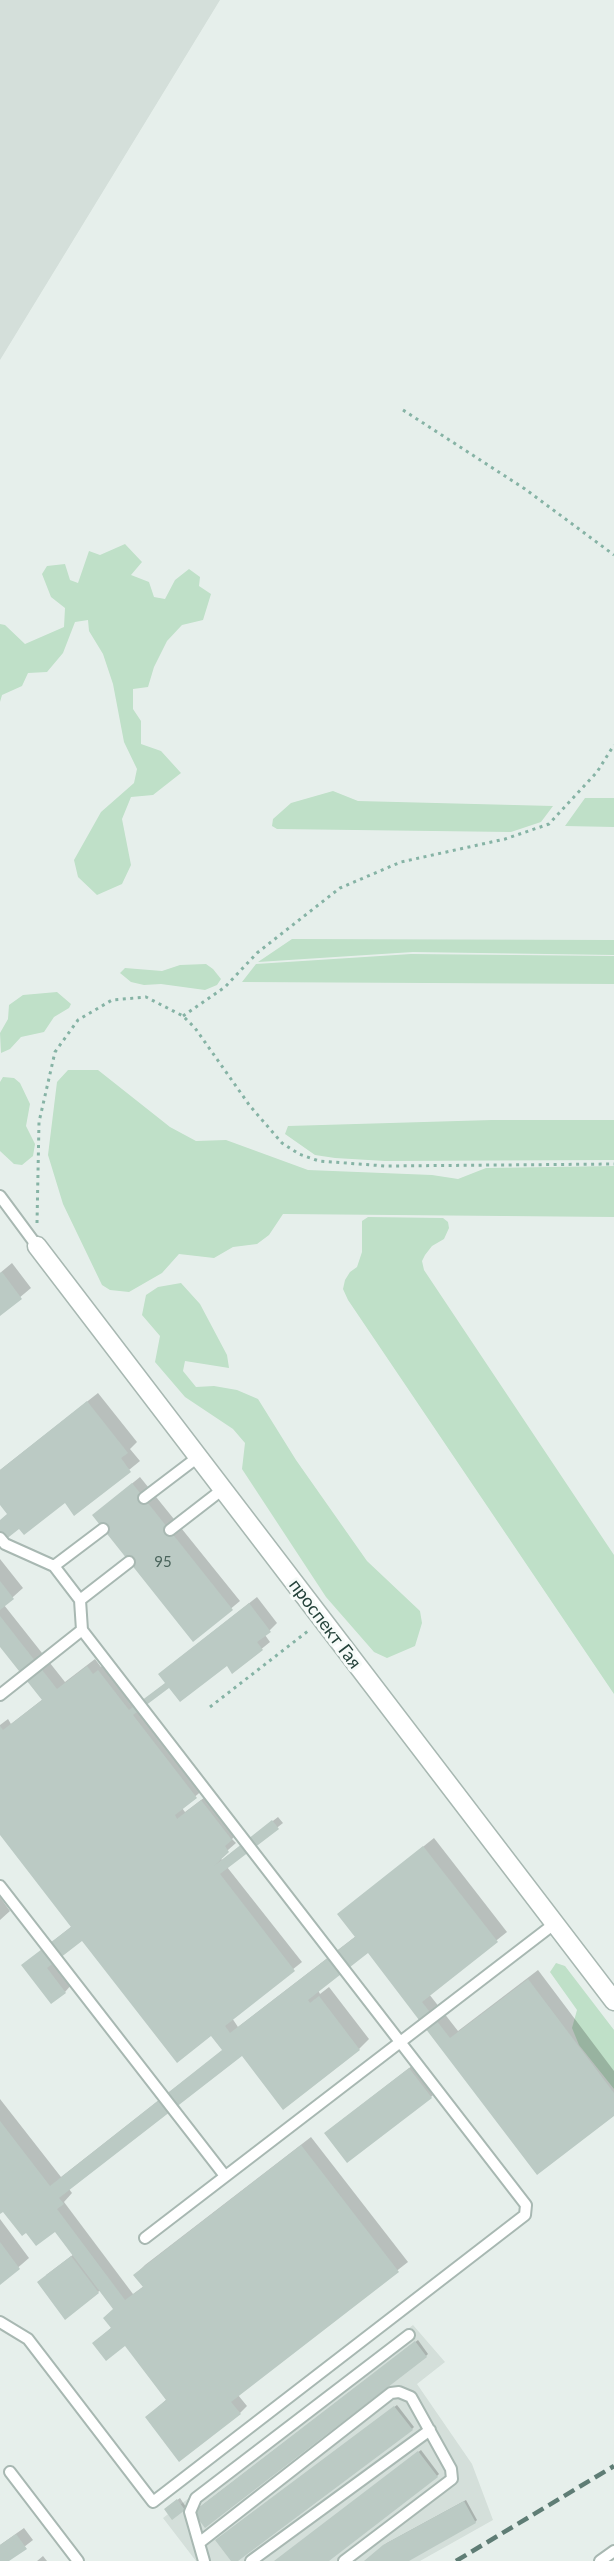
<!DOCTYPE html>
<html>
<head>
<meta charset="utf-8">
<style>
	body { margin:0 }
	canvas { display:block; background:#e6efeb }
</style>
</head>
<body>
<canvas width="614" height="2561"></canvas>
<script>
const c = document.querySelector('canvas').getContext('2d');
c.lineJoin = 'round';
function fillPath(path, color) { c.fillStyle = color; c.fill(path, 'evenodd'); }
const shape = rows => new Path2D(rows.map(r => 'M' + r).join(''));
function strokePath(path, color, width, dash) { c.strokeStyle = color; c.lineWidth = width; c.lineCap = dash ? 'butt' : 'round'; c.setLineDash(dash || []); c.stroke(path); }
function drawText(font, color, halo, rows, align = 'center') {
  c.font = font + ' Lato,sans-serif'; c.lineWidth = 6; c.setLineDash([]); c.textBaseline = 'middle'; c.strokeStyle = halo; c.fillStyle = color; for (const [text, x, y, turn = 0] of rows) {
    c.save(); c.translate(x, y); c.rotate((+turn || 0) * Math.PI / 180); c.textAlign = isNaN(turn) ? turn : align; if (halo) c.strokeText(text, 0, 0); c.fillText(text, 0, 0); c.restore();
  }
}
const built = shape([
	[0,0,220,0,0,360],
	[413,2325,445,2362,417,2384,472,2464,493,2520,420,2561,196,2561,163,2518]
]);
const green = shape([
	[125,544,142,562,131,575,149,582,154,597,165,599,175,580,189,569,200,577,199,586,211,594,203,620,182,625,167,641,154,667,148,687,133,689,133,709,141,721,141,744,161,751,181,773,153,795,131,797,122,819,131,865,122,884,97,895,78,877,74,860,101,812,134,783,137,769,124,742,113,684,103,654,89,631,88,620,75,622,63,653,47,672,28,673,22,686,2,695,0,702,0,624,5,625,25,644,64,627,65,608,51,597,42,574,47,566,65,564,70,580,78,583,89,551,100,555],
	[333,791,358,801,553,806,541,822,511,832,277,829,272,826,273,819,291,803],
	[585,798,614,798,614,827,565,826],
	[292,939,614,940,614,955,413,952,258,962],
	[411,954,614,956,614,984,242,982,256,964],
	[206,964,213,969,221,979,217,985,205,990,161,984,144,985,131,982,120,973,125,968,162,971,180,965],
	[57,992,71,1004,69,1008,54,1017,44,1032,21,1037,10,1049,1,1053,0,1033,8,1019,9,1005,23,995],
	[68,1070,98,1070,170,1127,196,1141,226,1140,308,1170,432,1175,458,1179,486,1168,614,1166,614,1217,283,1214,269,1235,257,1244,233,1247,214,1258,179,1254,162,1273,129,1292,110,1290,102,1285,63,1204,48,1155,57,1082],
	[3,1077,14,1078,20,1083,30,1104,26,1126,35,1144,33,1156,22,1165,14,1164,0,1151,0,1082],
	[492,1120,614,1120,614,1160,385,1161,335,1158,315,1155,285,1134,288,1126],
	[368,1217,443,1218,448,1222,449,1228,444,1239,432,1246,425,1255,422,1261,424,1270,614,1555,614,1694,348,1300,343,1289,345,1280,350,1272,357,1267,362,1252,362,1221],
	[181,1283,200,1304,227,1355,229,1368,185,1361,183,1371,196,1387,214,1386,237,1390,258,1399,296,1460,367,1561,420,1611,422,1623,415,1646,387,1658,374,1652,326,1597,242,1469,245,1443,233,1429,185,1397,155,1362,160,1336,142,1315,146,1295,158,1287],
	[556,1963,565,1966,614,2030,614,2089,579,2045,572,2028,577,2010,550,1972]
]);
const shadow = shape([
	[12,1263,31,1288,0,1314,0,1273],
	[98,1393,137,1442,130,1449,140,1461,75,1514,65,1501,19,1527,0,1521,9,1514,0,1502,0,1470],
	[140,1477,240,1601,193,1640,102,1508],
	[0,1559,23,1588,4,1605,65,1682,95,1659,101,1667,108,1662,140,1703,167,1682,168,1667,257,1597,277,1623,265,1635,270,1642,233,1672,227,1664,169,1686,143,1706,206,1787,182,1808,185,1812,209,1794,239,1832,232,1839,236,1843,220,1857,222,1860,278,1817,283,1823,227,1867,302,1962,232,2018,238,2027,356,1936,339,1914,434,1838,507,1932,429,1994,458,2031,538,1970,614,2071,614,2114,537,2172,368,1951,318,1990,320,1994,329,1987,369,2039,359,2049,284,2108,247,2050,69,2189,72,2193,64,2202,133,2294,144,2286,135,2275,145,2265,311,2137,408,2262,238,2395,247,2406,240,2413,147,2417,167,2399,125,2344,94,2343,112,2327,115,2308,101,2290,98,2292,46,2275,74,2254,55,2230,29,2234,3,2210,0,2212,0,2099,61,2177,223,2050,212,2034,83,1939,54,1961,72,1984,65,1992,23,1965,72,1926,0,1833,0,1725,8,1719,11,1724,43,1699,0,1644],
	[0,1897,10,1911,0,1920],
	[417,2062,438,2090,431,2097,334,2126],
	[0,2219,29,2258,0,2283],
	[418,2340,428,2354,426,2356,205,2526,196,2510],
	[397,2405,414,2427,412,2429,236,2561,233,2561,219,2538],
	[421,2450,439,2474,437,2476,326,2561,276,2561],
	[180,2498,186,2507,184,2509,168,2507],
	[466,2500,477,2520,475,2522,406,2561,365,2561,387,2543],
	[24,2528,33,2540,6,2561,0,2561,0,2545],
	[43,2556,47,2561,37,2561]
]);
const building = shape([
	[2,1272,22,1299,0,1316,0,1273],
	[87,1401,128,1453,121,1458,131,1472,74,1516,65,1503,24,1535,19,1529,0,1544,0,1520,7,1514,0,1505,0,1470],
	[132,1483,233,1610,193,1642,92,1515],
	[0,1581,14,1599,0,1610],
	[249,1603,271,1632,257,1642,263,1650,232,1674,227,1666,180,1702,169,1688,133,1715,197,1798,175,1815,177,1819,201,1800,232,1840,225,1846,229,1852,214,1866,272,1820,279,1829,220,1874,295,1971,225,2026,230,2033,355,1937,337,1914,423,1846,498,1942,422,2002,450,2038,528,1979,614,2093,614,2116,537,2175,368,1953,308,2000,310,2003,319,1996,360,2050,283,2110,242,2056,59,2198,64,2204,57,2209,125,2300,143,2287,133,2275,301,2145,399,2272,231,2402,241,2414,179,2462,145,2417,166,2400,125,2346,106,2361,92,2343,111,2328,103,2318,113,2309,55,2232,36,2246,26,2233,22,2236,3,2212,0,2214,0,2121,50,2186,222,2050,211,2036,177,2063,82,1941,47,1968,66,1993,51,2004,21,1965,71,1927,0,1835,0,1726,3,1730,42,1700,0,1647,0,1616,57,1689,87,1666,93,1674,98,1670,129,1710,165,1683,158,1674],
	[409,2068,432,2098,347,2163,324,2133],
	[0,2242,20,2269,0,2285],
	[71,2256,99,2293,65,2320,37,2282],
	[415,2341,427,2357,205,2528,193,2512],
	[394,2406,413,2430,238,2561,231,2561,215,2540],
	[418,2451,438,2477,329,2561,274,2561],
	[177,2499,185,2510,172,2520,164,2509],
	[464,2501,476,2523,409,2561,364,2561,383,2545],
	[16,2534,27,2549,9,2561,0,2561,0,2545]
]);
const path = shape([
	[403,410,525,489,614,555],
	[183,1016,225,987,257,953,340,888,401,862,505,839,549,824,597,772,614,745],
	[37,1223,39,1122,55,1052,78,1020,112,1000,146,997,183,1016,195,1028,250,1106,282,1143,299,1154,319,1161,385,1166,614,1164],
	[210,1707,308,1631]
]);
const service = shape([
	[0,1196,37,1246],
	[144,1498,198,1457],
	[170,1530,223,1489],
	[0,1538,5,1544,54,1566,103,1529],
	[80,1600,129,1562],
	[0,1695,82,1630,80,1600,54,1566],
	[0,1886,225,2176],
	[145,2238,554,1924],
	[0,2322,28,2339,153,2502,525,2215,526,2205,82,1630],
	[10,2472,78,2561],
	[199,2543,391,2393,399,2392,411,2397,451,2469,452,2479,344,2561],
	[204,2561,190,2512,196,2498,409,2335],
	[251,2561,430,2430],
	[600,2561,614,2551]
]);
const minor = shape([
	[37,1246,614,2001]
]);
const rail = shape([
	[456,2561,614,2466]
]);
const numberNames = [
	["95",163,1562]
];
const streetNames = [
	["проспект Гая",325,1624,53]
];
fillPath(built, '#d4dfda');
fillPath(green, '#bfe0c8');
fillPath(shadow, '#0003');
fillPath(building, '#bbcac4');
strokePath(service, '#a8b8b2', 14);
strokePath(minor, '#a8b8b2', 21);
strokePath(path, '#86b3a5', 3, [3, 4.5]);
strokePath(service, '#fff', 10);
strokePath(minor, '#fff', 18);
strokePath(rail, '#5f7d75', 4.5, [12, 6]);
drawText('15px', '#4a645c', null, numberNames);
drawText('18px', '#24423a', '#f7fbf9', streetNames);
</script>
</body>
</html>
